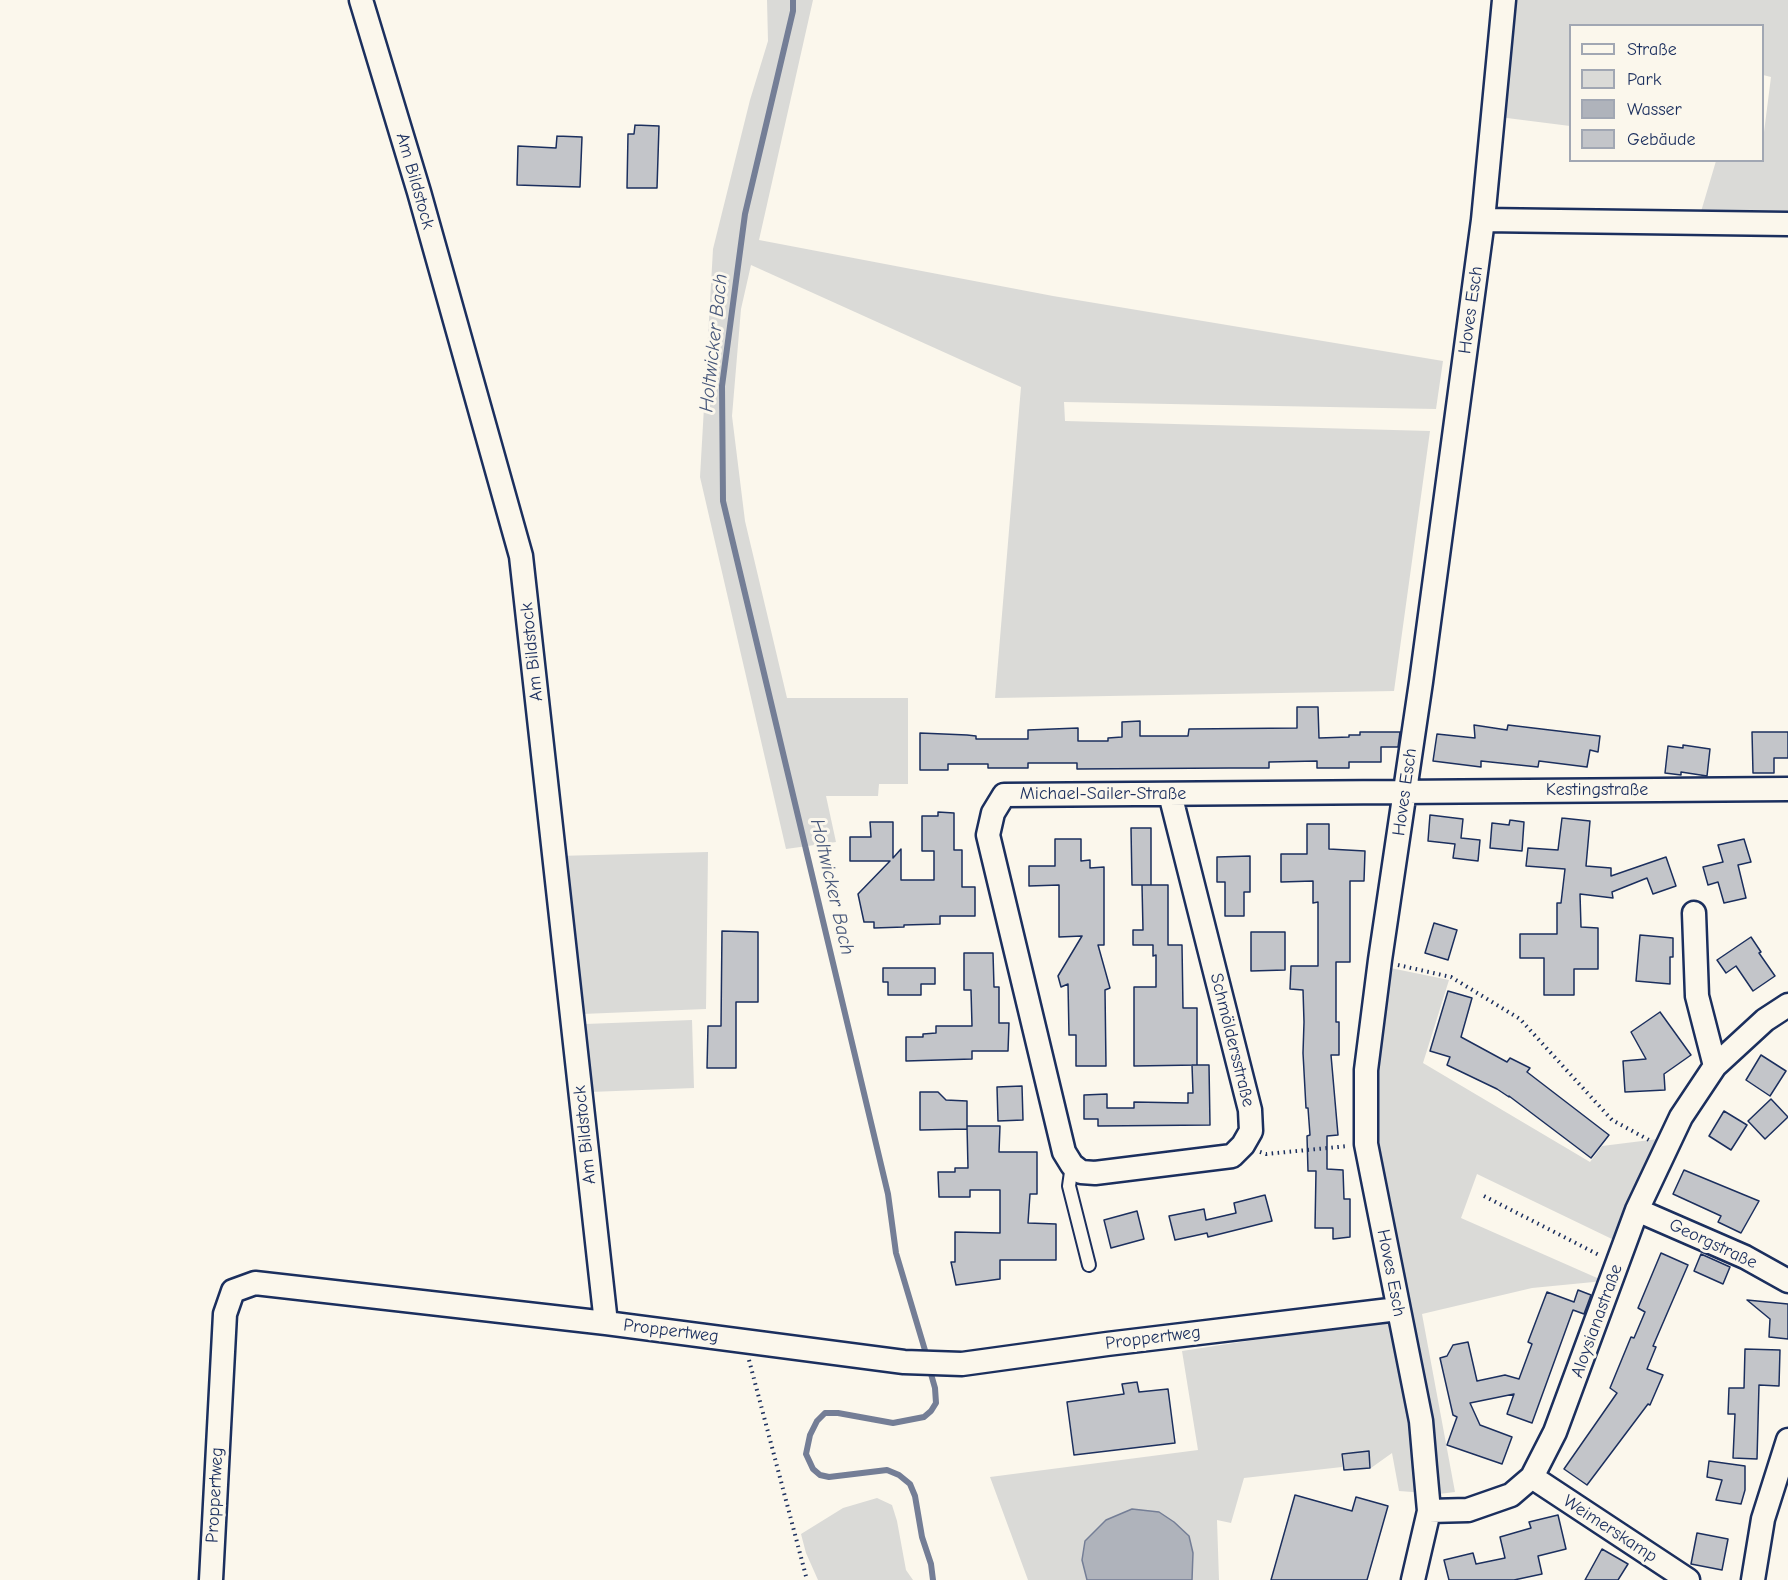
<!DOCTYPE html>
<html>
<head>
<meta charset="utf-8">
<style>
	body { margin:0 }
	#map { position:relative; width:1788px; height:1580px; overflow:hidden; background:#fbf7ec; font-family:"Comic Neue",sans-serif }
	canvas { display:block }
	.legend { position:absolute; left:1569px; top:24px; width:195px; height:138px; box-sizing:border-box; background:#fbf7ec; border:2px solid #a1a7b3; margin:0; padding:8px 10px; list-style:none; font-size:18px; color:#1b2f5e }
	.legend li { display:flex; align-items:center; gap:12px; height:30px }
	.legend b { width:30px; border:2px solid #a1a7b3 }
</style>
</head>
<body>
<div id="map">
<canvas width="1788" height="1580"></canvas>
<ul class="legend">
<li><b style="height:8px;background:#fbf7ec"></b>Straße</li>
<li><b style="height:16px;background:#dadad7"></b>Park</li>
<li><b style="height:16px;background:#afb3bb"></b>Wasser</li>
<li><b style="height:16px;background:#c3c5c9"></b>Gebäude</li>
</ul>
</div>
<script>
const c = document.querySelector('canvas').getContext('2d');
c.lineJoin = 'round';
function fillPath(path, color) { c.fillStyle = color; c.fill(path, 'evenodd'); }
const shape = rows => new Path2D(rows.map(r => 'M' + r).join(''));
function strokePath(path, color, width, dash) { c.strokeStyle = color; c.lineWidth = width; c.lineCap = dash ? 'butt' : 'round'; c.setLineDash(dash || []); c.stroke(path); }
function drawText(font, color, halo, rows, align = 'center') {
  c.font = font + ' "Comic Neue",sans-serif'; c.lineWidth = 6; c.setLineDash([]); c.textBaseline = 'middle'; c.strokeStyle = halo; c.fillStyle = color; for (const [text, x, y, turn = 0] of rows) {
    c.save(); c.translate(x, y); c.rotate((+turn || 0) * Math.PI / 180); c.textAlign = isNaN(turn) ? turn : align; if (halo) c.strokeText(text, 0, 0); c.fillText(text, 0, 0); c.restore();
  }
}
const green = shape([
	[767,0,813,0,759,240,1053,296,1443,361,1436,409,1064,402,1065,421,1430,431,1394,691,995,698,1021,387,751,265,741,309,732,416,745,521,787,698,908,698,908,784,879,784,878,796,826,796,836,842,786,849,700,477,713,249,750,100,768,41],
	[1512,0,1788,0,1788,216,1700,215,1716,161,1762,160,1763,140,1771,77,1763,75,1762,26,1570,26,1570,126,1499,117],
	[708,852,706,1009,582,1014,557,856],
	[1371,964,1449,980,1423,1063,1590,1162,1602,1146,1658,1139,1630,1197,1614,1240,1477,1174,1461,1218,1604,1281,1532,1288,1422,1314,1455,1492,1439,1494,1399,1491,1392,1453,1371,1468,1369,1451,1341,1453,1342,1467,1244,1478,1231,1523,1217,1520,1219,1580,1192,1580,1193,1553,1082,1560,1087,1580,1028,1580,990,1477,1198,1450,1182,1351,1391,1319,1371,1234,1360,1153],
	[692,1020,694,1088,590,1092,576,1033,585,1024],
	[877,1498,892,1505,897,1521,906,1570,913,1580,818,1580,806,1553,801,1534,843,1508]
]);
const water = shape([
	[1132,1509,1159,1512,1174,1522,1189,1536,1193,1553,1192,1580,1087,1580,1082,1560,1085,1541,1106,1520,1132,1509]
]);
const stream = shape([
	[793,0,793,11,745,214,722,386,723,501,888,1194,896,1253,927,1357],
	[929,1367,935,1388,936,1403,931,1411,924,1417,893,1423,838,1413,825,1413,817,1421,810,1435,806,1454,813,1469,820,1475,829,1477,887,1470,899,1475,910,1484,915,1496,922,1537,931,1564,933,1580]
]);
const building = shape([
	[635,125,659,126,657,188,627,188,628,134,634,134,635,125],
	[557,136,582,137,580,187,517,185,518,146,556,148,557,136],
	[1297,707,1318,707,1319,738,1349,737,1349,735,1360,735,1360,732,1400,732,1398,747,1381,747,1381,762,1349,762,1349,768,1317,768,1317,761,1269,762,1269,768,1229,768,1077,769,1077,763,1028,763,1028,768,988,768,988,764,948,764,948,770,920,770,920,733,967,735,976,736,976,739,1028,739,1028,730,1078,728,1078,741,1108,741,1108,738,1122,737,1122,722,1140,721,1140,736,1188,736,1189,729,1297,728,1297,707],
	[1474,725,1507,730,1508,725,1600,736,1598,752,1590,750,1587,767,1539,761,1538,767,1481,761,1481,767,1433,761,1437,734,1475,738,1474,725],
	[1752,732,1788,732,1788,758,1774,758,1774,773,1753,773,1752,732],
	[1683,745,1710,749,1707,776,1681,772,1681,775,1665,773,1668,746,1683,748,1683,745],
	[938,812,954,813,954,850,962,850,962,887,975,887,975,916,940,916,940,924,904,925,904,927,874,928,874,922,864,922,858,894,890,861,850,861,850,837,871,837,870,822,893,822,893,858,901,849,901,880,934,880,934,851,922,851,922,816,938,816,938,812],
	[1430,815,1463,819,1461,838,1480,840,1478,861,1453,858,1455,844,1428,841,1430,815],
	[1562,818,1590,821,1586,866,1611,868,1611,876,1666,857,1676,886,1653,894,1647,878,1612,892,1613,898,1580,894,1581,927,1598,928,1598,969,1574,969,1574,995,1544,995,1544,958,1520,958,1520,934,1557,934,1557,903,1561,903,1565,869,1526,866,1528,848,1558,850,1562,818],
	[1510,820,1524,822,1522,851,1490,848,1492,823,1509,825,1510,820],
	[1307,824,1329,824,1329,849,1365,851,1364,881,1350,881,1350,962,1336,962,1336,1022,1339,1022,1339,1055,1331,1055,1338,1135,1327,1136,1327,1169,1343,1170,1344,1199,1350,1199,1350,1237,1333,1239,1333,1228,1315,1228,1316,1171,1308,1171,1307,1136,1310,1135,1308,1108,1306,1108,1303,1053,1304,1022,1303,990,1290,989,1291,966,1318,966,1318,902,1313,903,1313,881,1281,882,1281,854,1307,854,1307,824],
	[1131,828,1151,828,1151,885,1132,885,1131,828],
	[1055,839,1081,839,1081,861,1090,860,1090,868,1104,867,1104,945,1098,945,1110,988,1105,990,1106,1066,1076,1066,1076,1035,1069,1035,1068,984,1061,987,1058,976,1082,936,1059,937,1059,885,1029,886,1029,866,1055,866,1055,839],
	[1744,839,1751,862,1738,865,1746,898,1724,903,1718,882,1708,885,1703,867,1723,862,1718,845,1744,839],
	[1250,856,1250,892,1244,892,1244,916,1225,916,1225,882,1217,882,1217,857,1250,856],
	[1142,885,1168,885,1168,945,1182,945,1183,1008,1197,1008,1197,1065,1134,1066,1134,987,1156,987,1156,955,1153,956,1153,945,1133,945,1133,930,1143,930,1142,885],
	[1434,923,1457,930,1448,960,1425,953,1434,923],
	[722,931,758,932,758,1002,736,1002,736,1068,707,1068,708,1026,721,1026,722,931],
	[1251,932,1285,932,1285,970,1251,971,1251,932],
	[1640,935,1673,938,1673,957,1670,957,1670,984,1636,981,1640,935],
	[1751,937,1761,952,1759,953,1775,976,1753,991,1736,966,1726,973,1717,960,1751,937],
	[964,953,993,953,994,987,999,987,999,1023,1009,1023,1008,1051,972,1051,972,1059,906,1061,906,1037,923,1037,923,1034,936,1033,936,1026,972,1026,971,990,964,990,964,953],
	[883,968,935,968,935,984,921,984,921,995,888,995,888,982,883,982,883,968],
	[1448,991,1472,998,1461,1037,1507,1062,1510,1058,1530,1068,1527,1072,1609,1135,1591,1158,1509,1096,1509,1097,1497,1089,1447,1065,1450,1057,1430,1051,1448,991],
	[1660,1012,1691,1055,1664,1074,1665,1090,1625,1092,1623,1061,1646,1059,1631,1032,1660,1012],
	[1761,1055,1786,1071,1770,1096,1746,1080,1761,1055],
	[1192,1065,1209,1065,1210,1125,1098,1126,1098,1119,1084,1119,1084,1095,1107,1094,1107,1108,1134,1108,1134,1102,1188,1103,1188,1093,1193,1093,1192,1065],
	[1022,1086,1023,1120,998,1121,997,1087,1022,1086],
	[920,1092,938,1092,946,1100,967,1101,967,1129,920,1130,920,1092],
	[1771,1099,1788,1117,1765,1139,1748,1121,1771,1099],
	[1724,1111,1747,1125,1731,1150,1709,1136,1724,1111],
	[967,1126,1000,1126,999,1152,1037,1152,1037,1194,1030,1194,1028,1223,1056,1224,1056,1260,1000,1260,1000,1279,956,1285,951,1262,955,1262,955,1232,1000,1233,1000,1190,970,1190,970,1197,939,1197,938,1172,955,1172,955,1168,968,1168,967,1126],
	[1684,1170,1759,1201,1741,1233,1718,1222,1721,1216,1673,1194,1684,1170],
	[1265,1195,1272,1221,1208,1237,1207,1233,1175,1240,1169,1216,1204,1209,1206,1220,1236,1213,1234,1203,1265,1195],
	[1137,1211,1144,1239,1111,1248,1104,1220,1137,1211],
	[1661,1253,1688,1265,1653,1346,1656,1347,1647,1369,1663,1375,1650,1405,1648,1404,1587,1485,1564,1469,1617,1393,1610,1388,1631,1337,1634,1338,1645,1312,1638,1308,1661,1253],
	[1701,1254,1730,1267,1723,1284,1694,1271,1701,1254],
	[1578,1290,1591,1295,1584,1314,1573,1310,1532,1423,1507,1414,1514,1394,1470,1403,1480,1425,1512,1437,1502,1464,1447,1445,1457,1417,1453,1415,1440,1358,1447,1356,1453,1345,1468,1342,1477,1381,1505,1375,1519,1379,1532,1344,1528,1342,1547,1292,1574,1302,1578,1290],
	[1747,1300,1788,1304,1788,1339,1769,1337,1770,1319,1747,1300],
	[1745,1349,1780,1350,1779,1386,1759,1385,1757,1459,1733,1458,1735,1414,1728,1414,1729,1388,1744,1388,1745,1349],
	[1137,1382,1139,1392,1168,1389,1175,1443,1074,1455,1067,1402,1124,1394,1122,1384,1137,1382],
	[1369,1451,1370,1468,1344,1470,1342,1454,1369,1451],
	[1709,1461,1745,1466,1745,1490,1741,1504,1716,1500,1722,1480,1707,1477,1709,1461],
	[1295,1495,1352,1511,1356,1497,1388,1506,1367,1580,1271,1580,1295,1495],
	[1558,1515,1566,1549,1538,1556,1542,1574,1514,1580,1449,1580,1444,1560,1473,1553,1476,1564,1505,1558,1500,1537,1531,1528,1529,1522,1558,1515],
	[1697,1533,1728,1539,1722,1570,1691,1564,1697,1533],
	[1602,1549,1628,1564,1618,1580,1585,1580,1602,1549]
]);
const path = shape([
	[1398,965,1451,977,1520,1019,1612,1120,1649,1140],
	[1260,1152,1266,1154,1348,1146],
	[1484,1196,1601,1256],
	[749,1360,807,1580]
]);
const service = shape([
	[1072,1165,1069,1186,1089,1265]
]);
const minor = shape([
	[361,0,419,192,521,556,606,1323],
	[1483,220,1788,224],
	[1170,794,1250,1110,1251,1131,1243,1145,1232,1156,1095,1173,1081,1172,1072,1165,1064,1152,988,835,993,813,1004,795,1788,789],
	[1694,913,1697,996,1715,1066],
	[1637,1210,1745,1257,1788,1281],
	[1532,1477,1688,1580],
	[1429,1511,1468,1510,1511,1495,1532,1477,1555,1432,1637,1210,1681,1117,1715,1066,1765,1020,1788,1005],
	[211,1580,225,1314,233,1291,255,1283,606,1323,904,1362,962,1364,1107,1344,1398,1309],
	[1413,1580,1429,1511,1425,1467,1421,1421,1366,1144,1366,1070,1380,960,1421,682,1483,220,1504,0],
	[1753,1580,1763,1519,1788,1440]
]);
const streetNames = [
	["Am Bildstock",415,181,74],
	["Hoves Esch",1471,310,-82],
	["Am Bildstock",532,652,-96],
	["Kestingstraße",1597,790],
	["Hoves Esch",1405,792,-82],
	["Michael-Sailer-Straße",1103,794],
	["Schmöldersstraße",1232,1040,76],
	["Am Bildstock",585,1135,-96],
	["Georgstraße",1713,1244,25],
	["Hoves Esch",1391,1273,79],
	["Aloysianastraße",1597,1321,-70],
	["Proppertweg",671,1331,7],
	["Proppertweg",1153,1338,-7],
	["Proppertweg",215,1495,-87],
	["Weimerskamp",1610,1529,33]
];
const waterNames = [
	["Holtwicker Bach",714,343,-84],
	["Holtwicker Bach",832,887,77]
];
fillPath(green, '#dadad7');
fillPath(water, '#afb3bb');
strokePath(water, '#747e96', 1.5);
strokePath(stream, '#747e96', 6);
fillPath(building, '#c3c5c9');
strokePath(building, '#1b2f5e', 1.5);
strokePath(service, '#1b2f5e', 16);
strokePath(minor, '#1b2f5e', 27);
strokePath(path, '#1b2f5e', 4, [1.5, 4.5]);
strokePath(service, '#fbf7ec', 12);
strokePath(minor, '#fbf7ec', 22);
drawText('18px', '#1b2f5e', '#fbf7ec', streetNames);
drawText('italic 20px', '#47577a', '#fbf7ec', waterNames);
</script>
</body>
</html>
